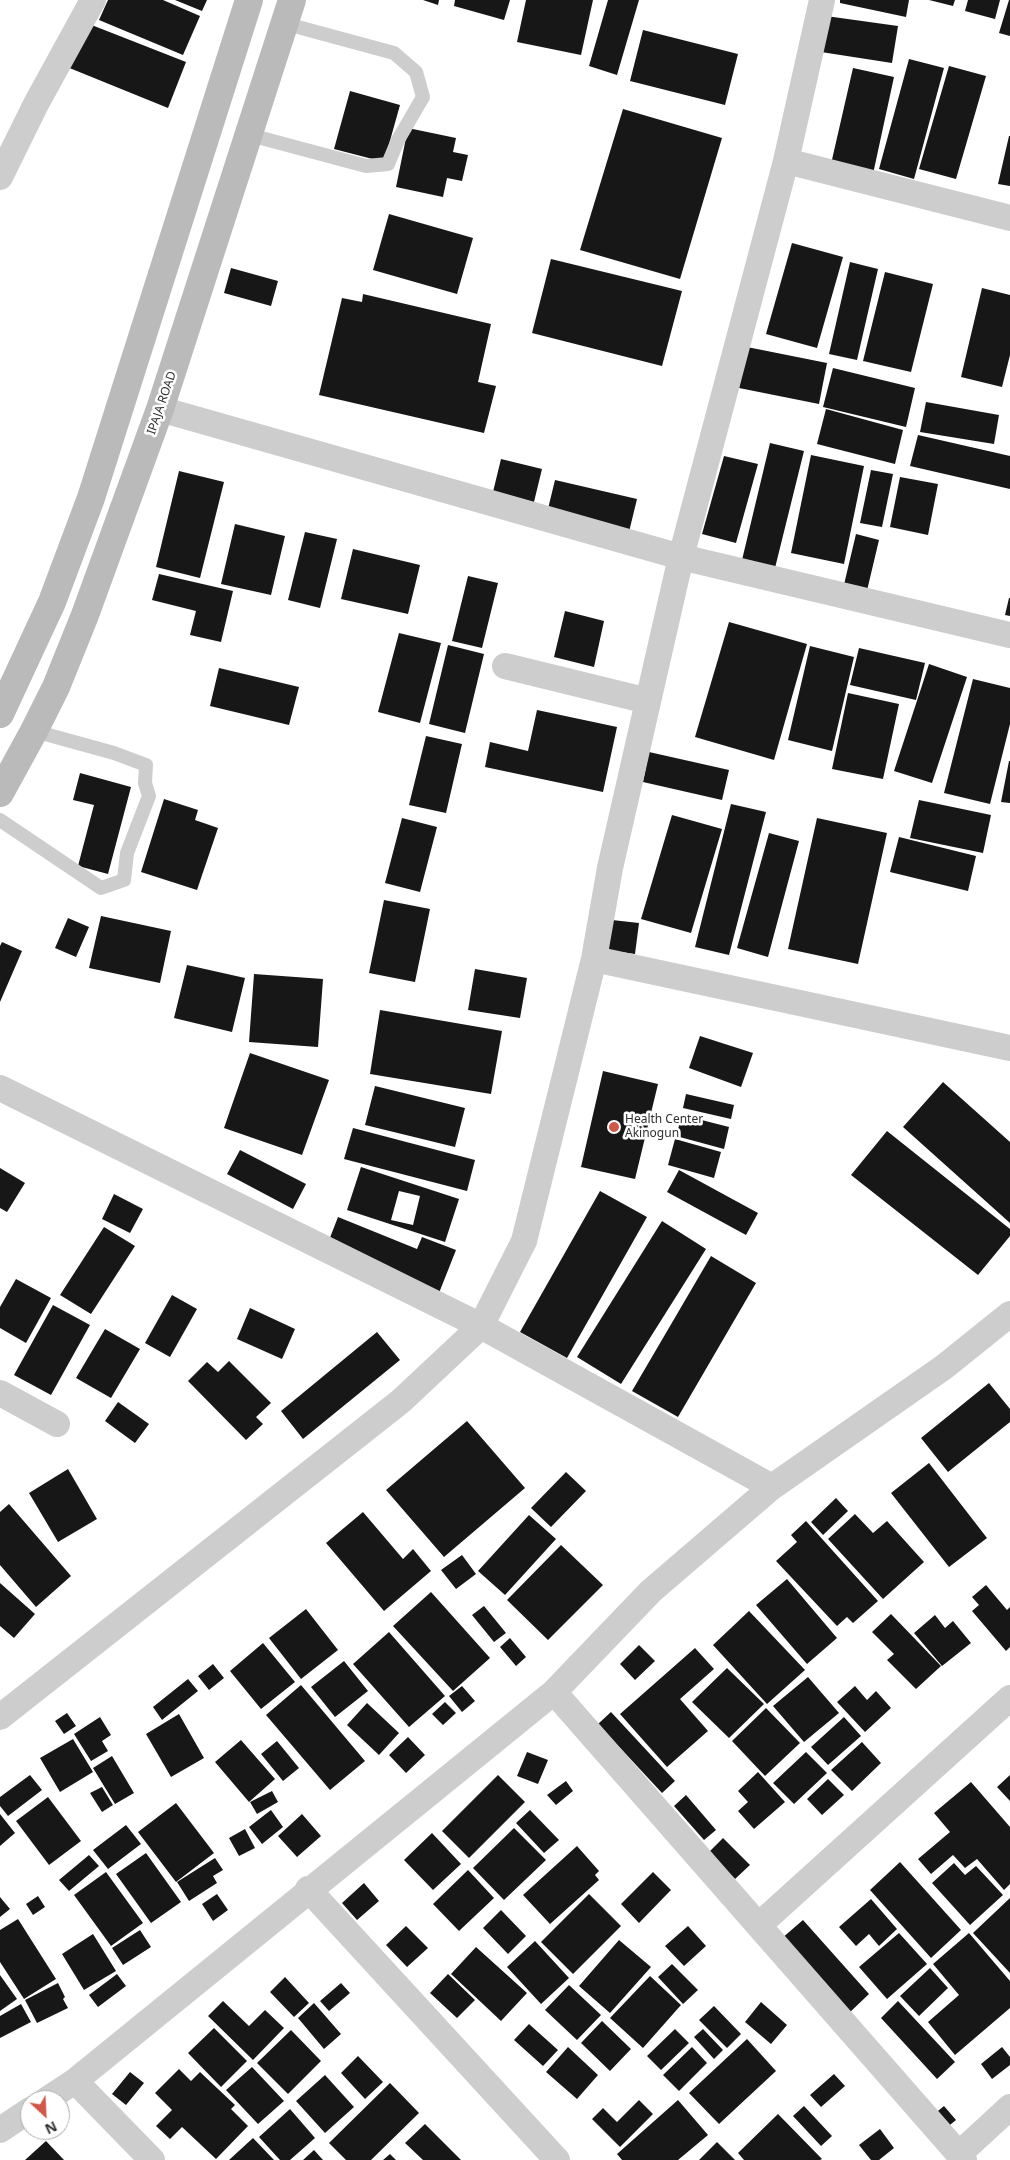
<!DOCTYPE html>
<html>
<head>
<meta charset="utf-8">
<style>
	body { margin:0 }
	#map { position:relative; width:1010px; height:2160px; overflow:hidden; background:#fff; font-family:"Noto Sans",sans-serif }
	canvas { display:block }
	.north { position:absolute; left:20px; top:2090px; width:50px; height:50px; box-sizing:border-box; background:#fff; border:1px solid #acacac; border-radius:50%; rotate:155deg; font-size:14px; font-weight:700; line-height:20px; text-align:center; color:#303030 }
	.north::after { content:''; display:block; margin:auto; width:18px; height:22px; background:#d15749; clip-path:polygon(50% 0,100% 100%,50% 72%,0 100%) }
</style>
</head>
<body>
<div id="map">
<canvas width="1010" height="2160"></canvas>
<div class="north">N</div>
</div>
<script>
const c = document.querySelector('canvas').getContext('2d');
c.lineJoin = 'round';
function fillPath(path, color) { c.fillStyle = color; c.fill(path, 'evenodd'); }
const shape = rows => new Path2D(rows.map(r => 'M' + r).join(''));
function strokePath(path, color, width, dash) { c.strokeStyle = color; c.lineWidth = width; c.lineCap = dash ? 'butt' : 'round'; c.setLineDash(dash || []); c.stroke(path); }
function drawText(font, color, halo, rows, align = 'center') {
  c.font = font + ' "Noto Sans",sans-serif'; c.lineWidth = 5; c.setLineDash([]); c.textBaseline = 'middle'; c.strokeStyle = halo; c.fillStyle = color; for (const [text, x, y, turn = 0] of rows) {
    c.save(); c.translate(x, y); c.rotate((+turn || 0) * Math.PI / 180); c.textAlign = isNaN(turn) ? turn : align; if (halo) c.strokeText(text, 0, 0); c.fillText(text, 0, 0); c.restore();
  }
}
const building = shape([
	[108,0,163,0,200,16,183,55,99,20],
	[175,0,207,0,202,11],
	[423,0,439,0,438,5],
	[455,0,510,0,504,20,454,6],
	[526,0,593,0,581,55,517,42],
	[608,0,639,0,617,75,589,66],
	[840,0,909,0,906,17,840,3],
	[929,0,955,0,953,6],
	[968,0,1000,0,995,19,965,11],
	[1009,0,1010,0,1010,36,999,33],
	[826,16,898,26,892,63,821,52],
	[84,22,186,62,168,108,67,67],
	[643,30,738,54,725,105,630,81],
	[909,59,944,68,914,179,879,169],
	[949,66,986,76,956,179,919,169],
	[853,68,894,77,873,174,831,164],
	[350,91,400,105,384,162,334,149],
	[623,109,722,138,680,279,580,250],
	[408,128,456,138,453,152,468,155,462,181,447,178,443,197,396,187],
	[1009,136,1010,136,1010,186,998,184],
	[389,214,473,238,457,294,373,270],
	[792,243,843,257,817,348,766,334],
	[551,259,682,291,662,366,532,333],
	[850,262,878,269,857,360,829,354],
	[231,268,278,281,271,306,224,293],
	[885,272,933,284,911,372,863,361],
	[982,288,1010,295,1010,355,1002,387,961,377],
	[363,294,491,324,478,382,496,386,484,433,319,395,342,298,362,302],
	[747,347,827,363,819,404,739,388],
	[833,368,915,388,906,427,823,407],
	[926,402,999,415,994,444,920,432],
	[826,409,903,430,895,464,817,444],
	[918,435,1010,456,1010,489,910,466],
	[770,443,804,451,775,568,742,560],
	[811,455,864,466,844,564,791,553],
	[724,456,758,464,736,543,702,534],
	[501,459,542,469,533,506,492,496],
	[871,470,893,474,882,527,860,523],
	[179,471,224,482,200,578,156,567],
	[900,477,938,484,928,535,890,527],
	[555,480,637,499,628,536,546,517],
	[235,524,285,536,271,595,221,584],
	[305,532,337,539,320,608,288,600],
	[856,534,879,540,865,599,842,593],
	[353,549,420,565,408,614,341,599],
	[159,574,233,591,221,642,190,635,196,611,152,600],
	[468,576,498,583,482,648,452,641],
	[1009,598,1010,598,1010,616,1005,615],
	[565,611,604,621,594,667,554,657],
	[729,622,807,644,774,760,695,737],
	[399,633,441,643,420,723,378,712],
	[448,645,484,654,465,733,429,724],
	[810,646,854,657,832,751,788,740],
	[859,648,925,663,916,700,850,685],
	[929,664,967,677,932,783,894,771],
	[219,668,299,687,289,725,210,706],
	[973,679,1010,688,1010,724,990,804,944,793],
	[848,693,899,704,883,779,832,769],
	[537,710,617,727,603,792,485,767,490,742,528,751],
	[426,736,462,744,446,813,409,805],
	[649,752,729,770,722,800,643,782],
	[1009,761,1010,761,1010,803,1001,802],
	[80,773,131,787,108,874,78,866,94,805,73,800],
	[164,799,198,810,195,820,218,828,197,890,141,872],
	[919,800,991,815,983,853,910,838],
	[731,804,766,812,729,955,695,947],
	[672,815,722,829,691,933,641,919],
	[402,818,437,827,420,892,385,883],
	[817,818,887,833,858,964,788,949],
	[769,833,799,841,768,957,737,948],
	[899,837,976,856,968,891,890,872],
	[384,900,430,909,415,982,369,973],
	[101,916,171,931,160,983,89,968],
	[68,918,89,927,76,957,55,948],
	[603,919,639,923,635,954,599,949],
	[2,942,22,951,0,1002,0,946],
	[187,965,245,978,232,1032,174,1018],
	[475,969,527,978,520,1018,468,1010],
	[254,974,323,979,318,1047,249,1042],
	[380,1010,502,1031,491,1094,370,1074],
	[700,1036,753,1053,741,1087,689,1068],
	[250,1053,329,1080,302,1155,224,1128],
	[603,1071,658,1084,635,1179,581,1167],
	[943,1082,1010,1142,1010,1223,903,1127],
	[375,1086,465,1108,455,1147,365,1125],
	[686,1094,734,1105,731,1119,683,1108],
	[682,1115,729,1127,724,1149,676,1136],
	[353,1128,475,1160,467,1191,344,1159],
	[887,1131,1010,1229,1010,1236,978,1275,851,1175],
	[675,1139,721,1152,714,1178,668,1165],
	[240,1150,306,1184,293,1209,227,1174],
	[361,1167,459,1199,445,1242,347,1210],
	[399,1191,420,1196,413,1225,391,1220],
	[0,1168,25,1183,7,1212,0,1208],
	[679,1170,758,1213,746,1235,667,1192],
	[600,1191,647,1217,567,1358,520,1332],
	[114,1194,143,1209,130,1233,102,1219],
	[338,1217,417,1249,422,1237,456,1250,439,1293,326,1248],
	[662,1221,706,1249,621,1384,577,1357],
	[104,1227,135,1246,91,1314,60,1295],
	[711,1256,756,1283,678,1417,632,1391],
	[16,1279,51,1298,26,1343,0,1328,0,1307],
	[172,1295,197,1309,170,1357,145,1343],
	[53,1305,90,1325,51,1395,14,1375],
	[250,1308,295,1329,282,1359,237,1339],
	[105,1329,140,1349,111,1398,76,1378],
	[377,1332,400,1360,303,1439,281,1411],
	[229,1361,271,1403,256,1417,263,1424,246,1440,188,1381,207,1362,218,1372],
	[989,1383,1010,1409,1010,1422,948,1472,921,1438],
	[118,1402,149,1424,135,1443,105,1421],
	[467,1421,525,1488,444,1557,386,1490],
	[929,1463,987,1538,949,1567,891,1493],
	[68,1469,97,1519,58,1542,29,1493],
	[566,1472,586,1491,551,1527,531,1508],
	[836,1498,848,1511,823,1535,811,1522],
	[9,1504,71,1576,36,1607,0,1565,0,1512],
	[363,1512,403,1559,413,1549,431,1571,384,1611,326,1543],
	[855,1514,873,1533,887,1521,924,1562,883,1599,828,1539],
	[529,1515,556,1539,505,1595,478,1571],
	[806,1521,878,1601,853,1623,847,1617,837,1626,776,1561,797,1542,791,1535],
	[561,1545,603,1585,548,1640,507,1600],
	[462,1555,476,1574,456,1589,441,1570],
	[787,1579,837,1638,807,1664,756,1605],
	[0,1583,35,1614,14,1638,0,1626],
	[986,1585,1007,1610,1010,1607,1010,1647,1006,1651,972,1611,979,1605,972,1597],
	[431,1592,490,1658,453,1691,393,1626],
	[484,1606,506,1633,494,1642,472,1615],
	[306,1609,338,1650,301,1679,269,1638],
	[749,1611,805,1670,767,1704,713,1645],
	[891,1614,941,1666,916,1689,887,1660,894,1654,872,1632],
	[935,1615,945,1628,953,1621,971,1643,942,1666,914,1633],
	[389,1632,445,1696,409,1727,353,1664],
	[510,1638,526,1657,516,1666,500,1647],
	[263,1643,295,1682,261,1709,230,1671],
	[639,1645,655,1661,635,1680,620,1664],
	[695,1648,714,1669,680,1699,708,1731,667,1767,620,1714],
	[344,1661,368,1691,335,1717,311,1687],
	[213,1664,224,1678,209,1690,198,1676],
	[727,1668,764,1704,729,1738,692,1702],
	[808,1677,839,1713,804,1742,773,1706],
	[188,1679,198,1691,162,1720,153,1707],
	[301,1685,365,1761,330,1790,266,1715],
	[462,1686,475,1701,462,1712,449,1696],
	[855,1686,867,1700,876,1691,891,1708,865,1732,837,1702],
	[445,1702,456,1713,443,1725,432,1714],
	[367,1703,399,1733,379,1755,347,1725],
	[766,1708,800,1743,765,1776,732,1741],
	[611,1712,675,1781,662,1793,598,1724],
	[67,1713,76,1726,64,1734,55,1721],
	[179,1714,204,1758,171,1777,146,1734],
	[100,1717,111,1735,102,1741,108,1751,91,1761,74,1734],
	[844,1717,861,1736,828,1765,811,1747],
	[408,1737,425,1755,406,1773,389,1755],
	[73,1739,93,1772,60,1792,40,1758],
	[241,1740,275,1779,249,1802,215,1762],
	[277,1741,299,1768,283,1781,261,1754],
	[862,1742,881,1763,852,1791,831,1770],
	[527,1752,548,1760,538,1784,517,1776],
	[806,1752,827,1773,794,1804,773,1783],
	[112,1756,134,1793,115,1804,93,1768],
	[758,1772,785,1802,754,1829,738,1811,748,1802,738,1791],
	[30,1775,42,1790,8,1816,0,1806,0,1797],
	[498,1775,525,1802,469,1858,442,1831],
	[1010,1775,1010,1801,997,1787],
	[828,1779,844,1795,822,1815,807,1799],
	[566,1781,573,1791,556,1805,547,1795],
	[971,1782,1010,1827,1010,1884,1004,1890,977,1859,965,1868,953,1855,931,1874,918,1859,950,1832,934,1813],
	[102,1787,113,1805,102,1812,90,1793],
	[272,1791,278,1802,257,1814,250,1802],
	[686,1795,716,1830,704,1840,674,1806],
	[48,1797,81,1841,49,1865,16,1821],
	[176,1803,214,1853,176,1882,138,1832],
	[271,1810,283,1827,262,1844,249,1827],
	[530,1810,559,1840,544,1853,516,1823],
	[0,1814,15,1833,0,1846],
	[302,1814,321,1836,297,1857,278,1836],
	[126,1825,141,1844,108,1869,93,1850],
	[514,1828,546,1860,504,1900,473,1868],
	[245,1829,255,1848,239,1856,229,1838],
	[432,1833,461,1864,433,1890,404,1860],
	[723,1838,750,1865,735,1879,709,1852],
	[577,1846,599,1871,595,1875,599,1880,550,1924,523,1895],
	[146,1853,181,1902,151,1923,116,1874],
	[89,1855,99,1866,69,1891,59,1880],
	[215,1858,223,1870,213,1876,217,1883,189,1901,177,1882],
	[900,1862,961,1930,931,1958,870,1890],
	[954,1863,965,1875,976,1866,1003,1895,970,1925,932,1883],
	[468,1870,494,1898,459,1931,433,1904],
	[106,1872,143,1923,111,1946,74,1895],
	[653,1872,671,1890,639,1923,621,1904],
	[364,1883,379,1901,357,1920,342,1903],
	[217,1894,228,1910,213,1921,202,1904],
	[589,1894,621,1926,573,1974,541,1942],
	[38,1896,45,1907,33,1915,26,1904],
	[0,1897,10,1909,0,1917],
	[1010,1898,1010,1973,973,1933],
	[871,1899,897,1929,879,1946,869,1934,856,1946,839,1927],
	[501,1910,526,1936,508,1954,483,1928],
	[18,1919,56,1979,24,1999,0,1962,0,1930],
	[803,1920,869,1994,848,2014,781,1939],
	[406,1926,428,1948,407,1967,386,1945],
	[688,1926,706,1946,684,1966,665,1946],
	[140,1930,151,1947,123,1965,112,1948],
	[899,1933,927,1964,887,1999,859,1967],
	[969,1933,1010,1981,1010,2008,955,2055,928,2022,959,1995,933,1964],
	[93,1934,116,1971,84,1990,62,1954],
	[619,1940,651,1967,610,2013,579,1986],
	[535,1941,569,1978,541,2004,507,1967],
	[476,1947,527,1993,501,2021,451,1974],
	[672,1964,698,1990,683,2004,658,1977],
	[930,1968,948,1988,919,2016,900,1996],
	[117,1974,126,1986,98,2007,89,1995],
	[448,1974,475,2000,457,2018,430,1993],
	[0,1975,17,1999,0,2011],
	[650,1976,681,2005,643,2048,610,2018],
	[285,1977,309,2003,294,2017,270,1992],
	[58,1983,65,1997,63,1999,68,2008,37,2023,25,2000],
	[341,1983,350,1993,329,2011,320,2001],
	[569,1985,601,2015,577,2040,545,2010],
	[223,2001,249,2026,265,2010,284,2028,253,2060,208,2016],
	[898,2001,955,2062,937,2079,881,2018],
	[761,2002,787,2025,771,2044,745,2022],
	[314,2003,341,2034,324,2049,298,2018],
	[21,2004,31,2022,0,2038,0,2016],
	[714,2006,741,2034,727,2048,699,2020],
	[602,2021,631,2049,610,2071,581,2043],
	[529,2024,558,2050,543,2066,514,2040],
	[214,2028,247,2061,221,2087,188,2053],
	[675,2029,689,2043,661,2070,647,2056],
	[703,2029,723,2050,714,2059,694,2037],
	[291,2030,321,2061,288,2094,257,2063],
	[747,2039,776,2071,719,2124,689,2093],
	[568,2047,598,2075,577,2099,546,2072],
	[692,2047,707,2063,679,2091,663,2075],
	[1002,2047,1010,2057,1010,2065,992,2079,981,2064],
	[358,2056,383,2082,365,2099,341,2073],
	[252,2067,284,2101,258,2124,226,2090],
	[179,2069,191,2081,200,2072,235,2105,231,2109,248,2126,216,2159,182,2127,170,2139,156,2126,172,2110,155,2093],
	[130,2072,144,2083,126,2105,112,2094],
	[834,2074,845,2086,821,2107,810,2095],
	[325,2075,354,2107,325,2133,296,2101],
	[390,2083,419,2113,371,2160,346,2160,329,2143],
	[639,2100,653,2114,620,2147,592,2119,603,2108,617,2122],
	[678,2100,708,2135,678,2160,622,2160,617,2154],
	[804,2106,832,2136,821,2146,793,2116],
	[944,2106,956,2120,945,2129,933,2115],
	[290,2109,315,2138,290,2160,280,2160,259,2137],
	[778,2114,822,2159,820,2160,744,2160,738,2153],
	[425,2124,461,2160,423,2160,405,2143],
	[880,2129,894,2148,879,2160,871,2160,859,2145],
	[253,2138,274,2160,229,2160],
	[46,2141,64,2160,25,2160],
	[717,2142,735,2160,699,2160],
	[314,2150,323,2160,303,2160],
	[390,2154,396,2160,383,2160]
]);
const lane = shape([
	[250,135,366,166,388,164,398,140,423,97,416,72,394,53,283,23],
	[0,820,101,888,124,880,127,853,149,796,145,783,146,765,114,753,34,731]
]);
const street = shape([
	[786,161,1010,218],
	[0,177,36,104,93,0],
	[160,409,681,557,1010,635],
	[505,666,648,701],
	[594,959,1010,1048],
	[0,1088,481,1326,772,1487],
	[0,1393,57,1424],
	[554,1692,964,2160],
	[0,1717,401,1401,481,1326,524,1241,594,959,610,868,681,557,786,161,822,0],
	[308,1889,557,2160],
	[759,1925,1010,1698],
	[75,2081,152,2160],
	[46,2100,75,2081,554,1692,651,1591,772,1487,944,1367,1010,1314],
	[0,2130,30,2110],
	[959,2154,1010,2107]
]);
const secondary = shape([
	[0,714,52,602,91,498,249,0],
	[0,793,34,731,56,687,85,615,160,409,292,0]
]);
const markers = [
	[614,1127,6,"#d15749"]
];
const streetNames = [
	["IPAJA ROAD",162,403,-71]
];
const poiNames = [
	["Health Center",625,1120],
	["Akinogun",625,1134]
];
fillPath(building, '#171717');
strokePath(lane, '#cdcdcd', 14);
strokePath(street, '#cdcdcd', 26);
strokePath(secondary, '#bababa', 28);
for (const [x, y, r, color] of markers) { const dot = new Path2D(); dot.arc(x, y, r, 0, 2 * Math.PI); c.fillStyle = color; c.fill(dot); strokePath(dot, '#fff', 2); }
drawText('12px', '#303030', '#fff', streetNames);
drawText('12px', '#303030', '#fff', poiNames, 'left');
</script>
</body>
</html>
